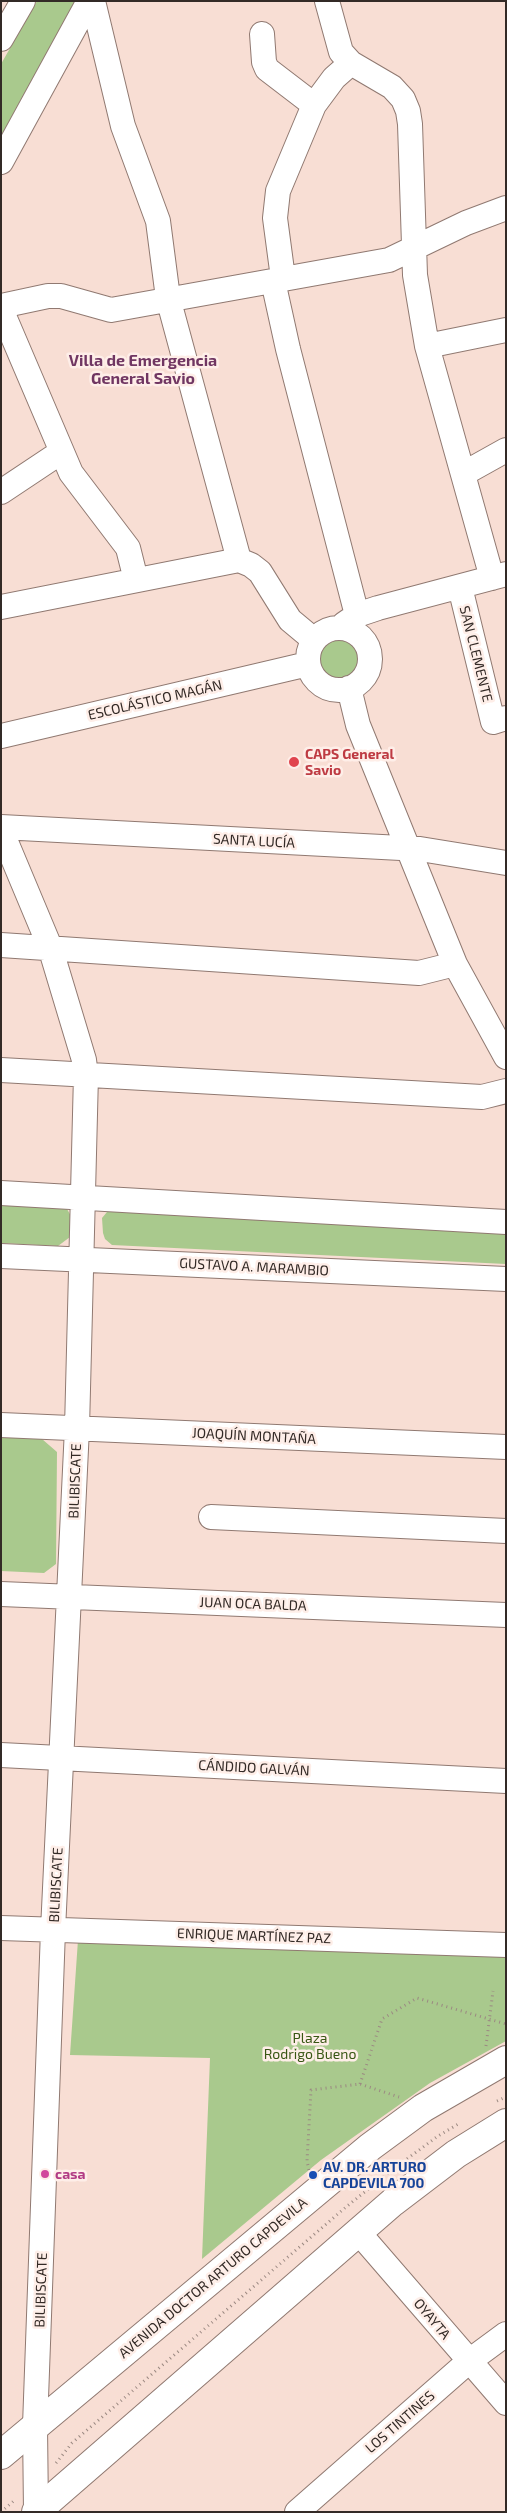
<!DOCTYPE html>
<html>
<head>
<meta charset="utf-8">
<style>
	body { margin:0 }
	#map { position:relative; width:507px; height:2513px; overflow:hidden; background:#f8ded4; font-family:"Exo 2",sans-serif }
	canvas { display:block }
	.frame { position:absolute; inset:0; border:2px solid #332a26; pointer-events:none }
</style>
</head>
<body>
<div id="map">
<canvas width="507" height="2513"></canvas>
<div class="frame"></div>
</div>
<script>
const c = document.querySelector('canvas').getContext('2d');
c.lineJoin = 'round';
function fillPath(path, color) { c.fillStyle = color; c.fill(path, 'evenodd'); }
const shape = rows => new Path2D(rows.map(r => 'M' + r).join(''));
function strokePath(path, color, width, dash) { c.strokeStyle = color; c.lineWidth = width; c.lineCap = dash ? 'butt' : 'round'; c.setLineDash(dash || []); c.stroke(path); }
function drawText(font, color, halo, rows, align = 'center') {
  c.font = font + ' "Exo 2",sans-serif'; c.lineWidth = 5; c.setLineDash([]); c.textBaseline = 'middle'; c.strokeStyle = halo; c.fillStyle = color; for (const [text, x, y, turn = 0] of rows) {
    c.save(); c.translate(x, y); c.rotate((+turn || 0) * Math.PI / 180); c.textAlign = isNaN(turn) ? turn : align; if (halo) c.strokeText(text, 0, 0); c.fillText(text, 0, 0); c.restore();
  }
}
const green = shape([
	[37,1,81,1,1,142,1,64],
	'317 660a22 22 0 1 1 44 0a22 22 0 1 1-44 0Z',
	[1,1203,67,1209,71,1216,70,1237,58,1246,1,1243],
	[115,1210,506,1232,506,1264,112,1245,105,1239,103,1233,102,1218,107,1212],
	[1,1437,42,1439,57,1452,56,1564,44,1573,1,1571],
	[78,1940,506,1953,506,2041,430,2083,321,2160,202,2259,210,2058,70,2055]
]);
const path = shape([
	[486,2046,493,1991],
	[360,2084,382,2019,417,1998,506,2024],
	[497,2101,506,2097],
	[309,2170,307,2161,311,2090,360,2084,399,2097],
	[56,2463,72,2443,346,2207,392,2170,438,2136,460,2123],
	[1,2512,16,2499]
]);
const minor = shape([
	[93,1,123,126,158,221,168,298,239,560],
	[327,1,341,52,351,63,392,87,403,99,408,111,410,124,415,275,427,346,492,578],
	[262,34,264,62,267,69,314,105],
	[1,39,23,1],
	[1,162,89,1],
	[283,278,275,218,278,191,314,105,334,78,351,63],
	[273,281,288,349,357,615],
	[1,306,48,296,61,296,111,310,389,260,466,223,506,208],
	[1,309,71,473,128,548,136,580],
	[427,346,506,330],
	[463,474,506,450],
	[1,492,61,452],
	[460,587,493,722,506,718],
	[1,607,239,560,251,565,260,572,290,620,314,640],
	[344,624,357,615,378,608,506,574],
	'308 659a31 31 0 1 1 62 0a31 31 0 1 1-62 0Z',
	[349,688,358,725,455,964,506,1057],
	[1,736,308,664],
	[1,827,420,849,506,863],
	[1,830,50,947,84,1060,86,1075,77,1428,53,1930,35,2426,36,2512],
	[1,945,419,973,455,964],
	[1,1070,482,1097,506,1091],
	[1,1193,506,1222],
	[1,1256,506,1279],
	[1,1425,506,1447],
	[211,1517,506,1531],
	[1,1594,506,1615],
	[1,1755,506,1781],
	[1,1928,506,1945],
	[359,2233,506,2403],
	[297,2512,468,2362,506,2334]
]);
const major = shape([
	[1,2455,370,2147,423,2108,506,2060],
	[36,2512,393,2202,456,2154,506,2123]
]);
const markers = [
	[294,762,6,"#e0444e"],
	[45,2174,5,"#d1479c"],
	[313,2175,5,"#1a4fb4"]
];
const streetNames = [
	["SAN CLEMENTE",476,654,76],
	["ESCOLÁSTICO MAGÁN",155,700,-13],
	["SANTA LUCÍA",254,841,3],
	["GUSTAVO A. MARAMBIO",254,1267,3],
	["JOAQUÍN MONTAÑA",254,1436,3],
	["BILIBISCATE",75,1481,-88],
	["JUAN OCA BALDA",253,1604,2],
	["CÁNDIDO GALVÁN",254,1768,3],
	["BILIBISCATE",56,1885,-87],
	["ENRIQUE MARTÍNEZ PAZ",254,1936,2],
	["AVENIDA DOCTOR ARTURO CAPDEVILA",213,2278,-40],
	["BILIBISCATE",41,2290,-88],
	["OYAYTA",432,2319,50],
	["LOS TINTINES",400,2422,-41]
];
const healthNames = [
	["CAPS General",305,754],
	["Savio",305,770]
];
const parkNames = [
	["Plaza",310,2038],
	["Rodrigo Bueno",310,2054]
];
const transitNames = [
	["AV. DR. ARTURO",323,2167],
	["CAPDEVILA 700",323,2183]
];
const hotelNames = [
	["casa",55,2174]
];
const quarterNames = [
	["Villa de Emergencia",143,361],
	["General Savio",143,379]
];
fillPath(green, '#a9c98d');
strokePath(minor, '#907971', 26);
strokePath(major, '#907971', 30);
strokePath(path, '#9b8982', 3, [1, 4]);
strokePath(minor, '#fff', 24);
strokePath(major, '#fff', 28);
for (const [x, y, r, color] of markers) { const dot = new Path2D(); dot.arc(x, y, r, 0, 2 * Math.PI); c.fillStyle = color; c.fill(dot); strokePath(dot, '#feeee8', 2); }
drawText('14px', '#332a26', '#feeee8', streetNames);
drawText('bold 14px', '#be3a42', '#feeee8', healthNames, 'left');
drawText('14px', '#385613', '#feeee8', parkNames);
drawText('bold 14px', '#164399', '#feeee8', transitNames, 'left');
drawText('bold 14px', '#b23c85', '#feeee8', hotelNames, 'left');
drawText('bold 16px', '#703662', '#feeee8', quarterNames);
</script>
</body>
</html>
